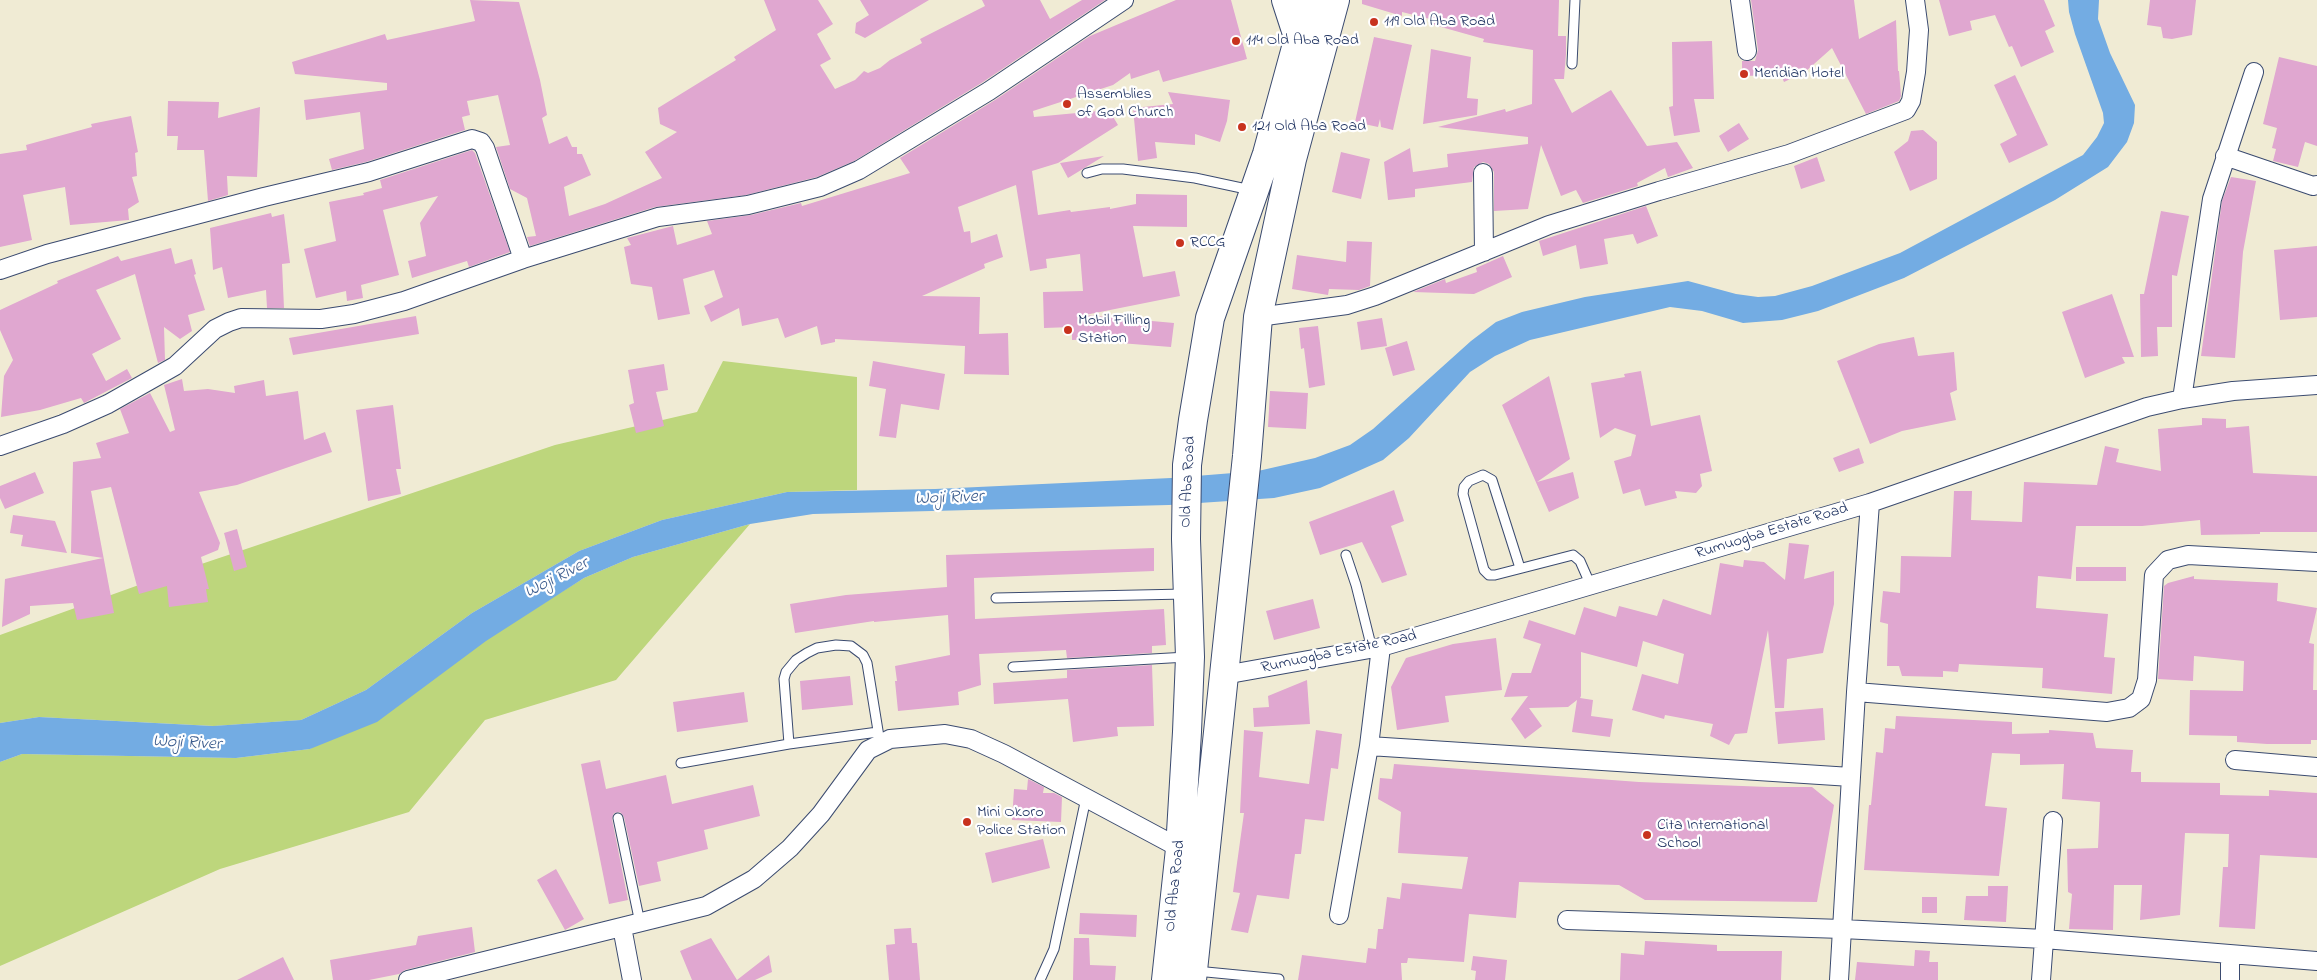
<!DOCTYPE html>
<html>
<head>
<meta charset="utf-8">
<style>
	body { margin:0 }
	canvas { display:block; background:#f0ebd4 }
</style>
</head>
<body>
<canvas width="2317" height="980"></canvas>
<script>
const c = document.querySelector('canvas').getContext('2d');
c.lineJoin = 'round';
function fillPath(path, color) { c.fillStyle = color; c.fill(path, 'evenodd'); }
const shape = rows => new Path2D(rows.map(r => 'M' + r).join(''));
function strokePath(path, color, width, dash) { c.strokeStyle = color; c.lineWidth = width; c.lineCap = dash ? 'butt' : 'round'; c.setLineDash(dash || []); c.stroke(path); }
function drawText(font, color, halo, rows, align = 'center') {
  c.font = font + ' "Indie Flower",sans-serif'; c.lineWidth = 4.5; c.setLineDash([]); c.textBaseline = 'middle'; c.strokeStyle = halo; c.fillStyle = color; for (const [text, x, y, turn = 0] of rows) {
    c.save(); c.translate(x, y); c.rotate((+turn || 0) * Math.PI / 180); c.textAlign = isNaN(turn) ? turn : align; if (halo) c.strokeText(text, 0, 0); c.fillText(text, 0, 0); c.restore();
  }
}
const green = shape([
	[723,361,857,377,857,490,787,492,662,520,579,551,472,613,366,690,301,720,214,726,39,717,0,723,0,635,136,586,555,445,697,412],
	[750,524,616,680,485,720,409,812,220,869,0,966,0,762,22,754,236,758,310,749,584,578,633,557]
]);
const water = shape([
	[2068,0,2099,0,2098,19,2110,53,2135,105,2134,123,2127,142,2108,167,2055,200,1904,278,1818,311,1782,320,1743,323,1702,311,1670,307,1530,340,1495,356,1470,372,1409,438,1383,460,1320,488,1274,498,1169,505,813,514,750,524,633,557,584,578,486,641,377,722,310,749,236,758,22,754,0,762,0,723,39,717,213,726,301,720,366,690,472,613,579,551,662,520,787,492,935,489,1171,478,1258,471,1315,458,1350,445,1373,429,1471,341,1496,322,1522,312,1585,297,1688,281,1736,294,1758,297,1775,296,1812,286,1900,253,2083,155,2097,137,2104,123,2103,113,2075,34,2069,12]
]);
const building = shape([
	[470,0,519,2,540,80,547,115,542,118,549,144,567,136,572,147,577,147,577,154,582,154,591,175,564,187,569,216,605,204,662,178,645,152,677,132,660,124,658,108,736,60,734,57,776,30,764,0,818,0,833,24,817,34,831,59,820,65,835,89,855,80,864,71,868,73,880,68,890,60,922,43,920,39,985,6,982,0,1040,0,1050,19,1082,0,1105,0,983,82,854,161,817,177,746,195,655,207,530,246,527,237,536,236,527,198,510,189,496,147,510,145,498,95,467,101,470,115,462,117,465,130,366,162,332,170,329,159,364,149,360,112,306,120,304,100,387,90,387,83,295,74,292,62,385,34,387,40,475,21],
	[860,0,929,0,865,38,855,33,856,23,869,15],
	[1176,0,1231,0,1247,59,1163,82,1159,70,1131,79,1130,73,1113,85,1033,111,1034,117,1109,110,1118,125,1058,163,1032,171,1038,215,1070,210,1071,212,1110,207,1110,209,1136,204,1136,194,1187,195,1187,227,1133,226,1143,277,1175,271,1180,296,1085,315,1174,323,1171,347,1107,342,1108,339,1072,340,1072,327,1044,328,1043,292,1083,291,1080,254,1046,259,1047,268,1030,271,1016,185,958,207,964,232,970,231,971,243,997,234,1003,257,984,264,985,268,922,296,980,297,979,334,1008,333,1009,375,964,374,965,346,835,339,835,342,821,345,817,326,785,338,778,318,742,326,739,308,711,322,704,306,723,297,714,270,683,279,690,314,658,320,652,287,631,284,624,247,631,245,627,238,673,226,677,245,712,234,707,221,751,215,801,203,802,206,910,173,900,158,995,100,1090,36],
	[1362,0,1559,0,1558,36,1566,36,1566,54,1564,79,1554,79,1572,113,1611,90,1647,146,1677,142,1693,168,1668,177,1665,168,1637,183,1638,186,1583,203,1576,190,1561,196,1541,145,1528,209,1494,211,1494,172,1489,164,1483,162,1474,167,1472,182,1415,189,1415,197,1388,200,1384,162,1410,148,1413,172,1448,167,1447,154,1528,144,1528,137,1438,127,1505,109,1506,112,1532,104,1533,50,1483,42,1484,39,1434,25,1434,20,1402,12,1402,16,1362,4],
	[1751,0,1854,0,1859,39,1896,20,1898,71,1899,71,1901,96,1899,101,1866,114,1832,48,1805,72,1784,82,1781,75,1742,76,1742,61,1755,61,1758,50],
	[1939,0,2044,0,2055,26,2045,31,2054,52,2021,67,2012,46,2009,47,1995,15,1970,21,1972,30,1949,36],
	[2150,0,2196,0,2192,35,2172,39,2163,38,2161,27,2147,25],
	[1374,37,1412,45,1393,130,1381,127,1380,119,1378,127,1355,122],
	[1712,41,1714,99,1694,99,1700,132,1674,136,1669,107,1673,106,1672,42],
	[1431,49,1471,57,1467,98,1478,99,1477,115,1423,124],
	[2279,57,2317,66,2317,146,2305,142,2298,167,2273,161,2276,149,2272,148,2277,128,2263,124],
	[2015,75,2048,145,2009,163,2000,144,2017,135,1994,85],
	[1168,92,1230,100,1227,121,1220,142,1195,134,1195,145,1155,142,1157,158,1138,161,1133,108,1173,104],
	[168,101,219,102,218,118,260,107,257,177,227,176,228,195,208,201,204,150,177,150,178,136,167,136],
	[131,116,138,152,135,153,137,176,132,177,139,202,128,209,129,220,70,225,65,187,23,195,32,240,0,247,0,154,27,150,26,145,92,127,91,124],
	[1739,123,1749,139,1728,152,1719,136],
	[1923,130,1937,142,1937,179,1910,191,1894,152,1908,141,1911,131],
	[472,150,475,153,510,252,469,267,467,261,412,278,408,261,426,256,420,223,438,196,383,210,399,275,361,285,363,298,347,301,346,291,316,298,304,249,336,241,329,202,364,195,363,193,382,188,380,180],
	[1341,152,1370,159,1361,199,1332,192],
	[1104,156,1068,178,1060,163],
	[1817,157,1825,181,1801,189,1794,166],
	[2231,177,2256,181,2243,252,2235,358,2201,356,2222,201],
	[1646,206,1658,236,1637,244,1633,234,1604,239,1608,264,1580,269,1576,245,1543,256,1539,241],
	[2161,211,2189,216,2177,276,2172,275,2172,327,2157,327,2158,356,2141,357,2140,294,2144,294],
	[271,213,272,217,284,214,290,263,282,264,284,308,267,308,266,290,228,298,222,267,213,270,210,228],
	[1347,241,1372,242,1370,286,1359,290,1329,289,1328,295,1292,289,1297,255,1346,262],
	[2317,246,2317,317,2280,320,2274,250],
	[171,248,175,264,192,259,196,274,194,275,205,310,188,315,192,331,180,339,164,327,165,360,158,363,135,274,96,290,121,339,92,354,106,381,127,369,132,378,84,403,81,398,40,410,1,417,4,376,13,360,0,330,0,310,58,283,57,281,118,256,121,261],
	[1503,256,1512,277,1474,294,1413,292,1445,279,1446,283,1477,272,1476,268],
	[2112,294,2134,357,2122,357,2125,363,2085,378,2062,312],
	[416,316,419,334,293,355,289,338],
	[1382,318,1387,346,1361,350,1357,322],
	[1318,326,1325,385,1309,388,1304,348,1301,349,1299,328],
	[1914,337,1918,356,1954,352,1957,390,1950,393,1956,420,1902,431,1870,444,1837,361,1879,344],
	[1407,341,1415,370,1393,376,1385,348],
	[873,361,945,374,939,410,901,404,896,438,879,436,886,389,869,386],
	[664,364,668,390,656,392,664,426,636,433,629,405,634,403,628,370],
	[1641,371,1651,426,1700,415,1712,471,1700,474,1702,486,1696,493,1675,491,1677,498,1645,506,1640,489,1623,494,1614,461,1631,456,1636,435,1615,428,1600,438,1591,383,1625,377,1624,374],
	[1549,376,1570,459,1537,482,1573,472,1579,498,1549,512,1502,405],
	[182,379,184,391,208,389,235,393,234,386,264,380,266,396,298,391,304,440,325,432,332,452,237,485,199,492,220,543,218,550,201,557,209,589,206,589,208,602,169,607,167,586,139,594,111,487,91,491,114,613,77,620,73,603,30,606,30,614,2,627,5,579,103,558,71,553,73,462,101,458,96,443,129,433,120,409,150,393,170,432,175,430,164,385],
	[1270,391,1308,393,1306,429,1268,427],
	[393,405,401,469,396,469,401,494,368,501,356,410],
	[2202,418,2226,419,2226,428,2249,426,2253,473,2317,476,2317,532,2260,532,2260,534,2201,535,2200,520,2142,526,2076,526,2071,579,2038,576,2036,608,2108,614,2104,657,2115,658,2112,694,2042,688,2043,668,1959,664,1958,672,1943,671,1943,677,1902,676,1899,666,1887,666,1888,624,1880,622,1883,591,1900,593,1901,556,1951,557,1954,491,1972,491,1971,520,2022,522,2024,482,2097,485,2105,446,2119,449,2116,462,2161,471,2158,429,2202,425],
	[1859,448,1864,463,1839,472,1833,458],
	[35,472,44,493,5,509,0,498,0,486],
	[1394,490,1404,521,1391,526,1407,575,1382,583,1362,542,1320,555,1309,522],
	[13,515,55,521,67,553,21,546,23,535,10,533],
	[237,529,247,567,234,571,224,533],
	[1789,543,1809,545,1804,579,1834,571,1834,604,1823,653,1787,659,1784,708,1775,708,1768,630,1747,733,1735,734,1729,745,1710,736,1713,724,1665,715,1664,719,1632,710,1642,674,1678,684,1684,654,1643,641,1637,667,1581,652,1581,696,1580,698,1593,700,1591,716,1613,719,1610,737,1572,732,1577,700,1568,707,1529,708,1542,726,1525,739,1511,719,1528,696,1504,697,1512,673,1531,673,1541,644,1523,638,1529,620,1575,635,1584,607,1616,617,1619,606,1657,616,1663,599,1711,615,1720,563,1743,567,1744,560,1764,562,1785,580],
	[1154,548,1154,571,974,578,975,619,1164,609,1166,645,1152,646,1152,653,1067,658,1066,650,979,654,981,685,958,692,959,705,898,711,895,681,897,681,895,666,950,655,948,615,874,622,874,621,795,633,790,604,846,595,947,587,946,555],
	[2076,567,2126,567,2126,581,2076,581],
	[2194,576,2194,579,2278,583,2277,601,2317,608,2309,643,2314,644,2313,690,2317,690,2317,740,2311,740,2311,744,2267,744,2237,742,2237,736,2189,735,2190,690,2243,691,2244,661,2194,656,2193,681,2158,679,2164,586,2168,583],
	[1313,599,1320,628,1274,640,1266,611],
	[1496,638,1502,690,1445,696,1449,722,1397,730,1391,687,1406,658,1453,644],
	[1152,665,1154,726,1117,727,1118,736,1073,742,1068,699,994,704,993,683,1067,678,1067,670],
	[850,676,853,705,802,710,800,681],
	[1307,680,1310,724,1254,727,1253,708,1269,707,1268,696],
	[744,692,748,722,677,732,673,702],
	[1823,708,1825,740,1778,744,1775,712],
	[1896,716,2012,722,2012,734,2049,733,2049,730,2093,733,2096,748,2133,750,2131,772,2141,772,2141,782,2220,783,2220,795,2269,796,2269,790,2317,793,2317,858,2260,855,2255,929,2219,927,2223,867,2228,867,2229,834,2185,833,2180,915,2140,920,2142,885,2114,885,2113,930,2069,929,2072,894,2068,892,2067,849,2098,848,2100,802,2062,799,2064,764,2020,765,2020,754,1992,753,1985,806,2007,808,1999,876,1864,870,1869,805,1871,805,1876,752,1883,753,1885,728,1895,729],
	[1244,730,1263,732,1259,777,1309,784,1316,730,1342,734,1338,769,1331,768,1324,821,1305,819,1301,854,1295,854,1289,899,1257,895,1248,933,1231,930,1240,893,1233,892,1244,813,1240,813],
	[600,760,606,789,666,775,672,804,753,785,760,816,704,830,708,849,657,862,661,881,639,886,624,817,620,812,614,813,612,819,628,900,609,904,581,764],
	[1394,764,1639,782,1768,787,1812,787,1834,805,1817,902,1645,900,1619,885,1519,882,1516,918,1469,914,1464,962,1408,958,1407,963,1401,963,1402,980,1298,980,1302,955,1366,963,1368,948,1376,949,1378,929,1383,929,1387,897,1400,899,1402,883,1462,889,1468,857,1398,853,1401,812,1378,799,1380,778,1392,779],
	[1028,779,1044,787,1043,793,1054,793,1062,797,1061,822,1012,820,1014,789,1027,790],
	[1043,839,1050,868,992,883,985,853],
	[556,869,584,919,565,930,537,880],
	[1988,886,2008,886,2006,922,1964,920,1966,896,1988,896],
	[1922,897,1937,897,1937,913,1922,913],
	[1080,913,1137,915,1136,937,1079,934],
	[472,927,475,952,405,970,399,974,369,980,333,980,330,960,416,945,418,936],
	[911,928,912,943,917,943,920,980,889,980,886,945,895,944,894,929],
	[711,938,737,980,769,955,772,972,755,980,692,980,680,951],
	[1074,938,1089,938,1090,965,1116,966,1115,980,1073,980],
	[1645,941,1717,945,1717,951,1782,951,1781,980,1620,980,1621,953,1644,955],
	[1915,950,1930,951,1929,962,1938,962,1938,980,1855,980,1857,962,1914,966],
	[1473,956,1507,960,1505,980,1475,980,1476,971,1471,970],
	[283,957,294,980,237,980]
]);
const lane = shape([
	[1572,64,1575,0],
	[1087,173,1102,169,1123,169,1195,178,1251,190],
	[1346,555,1356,585,1372,649],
	[1520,568,1492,480,1483,475,1469,481,1464,487,1463,494,1484,570,1489,575,1495,575,1573,555,1580,561,1591,586],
	[996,598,1185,594],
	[1013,667,1187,657],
	[789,744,878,732],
	[681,763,789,744,784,679,786,672,796,660,807,653,817,648,836,645,851,646,863,655,867,663,880,743],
	[618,818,640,923],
	[1196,971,1279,979],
	[1040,980,1054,949,1086,798]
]);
const street = shape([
	[1740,0,1747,51],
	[2225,156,2313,186,2317,185],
	[1483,173,1484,252],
	[0,270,47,254,264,197,369,172,472,139,481,142,485,148,523,259],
	[1258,317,1347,305,1375,296,1549,225,1659,191,1789,154,1906,110,1911,101,1916,72,1919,30,1915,0],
	[2182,399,2212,199,2254,72],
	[0,446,63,424,108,404,175,366,215,329,229,322,241,318,321,319,354,314,404,301,523,259,658,217,748,205,820,187,859,170,989,91,1124,0],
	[1224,675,1381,647,1870,503,2147,407,2182,399,2233,391,2317,385],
	[1856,692,2107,712,2129,708,2141,699,2147,680,2154,575,2168,560,2188,555,2317,562],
	[1369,746,1851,777],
	[2235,760,2317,767],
	[1339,915,1369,746,1381,647],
	[1567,920,1842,929,2044,939,2317,961],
	[622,927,632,980],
	[408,980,706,906,754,879,790,848,821,814,868,750,890,739,945,734,971,739,1004,754,1187,852],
	[1839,980,1856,692,1870,503],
	[2041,980,2053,821],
	[2230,980,2230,955]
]);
const primary = shape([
	[1286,0,1299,40],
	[1166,980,1180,849,1187,732,1190,657,1186,539,1187,465,1193,420,1210,318,1267,154,1309,0],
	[1192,980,1247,456,1258,317,1292,159,1335,0]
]);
const markers = [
	[1374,22,5,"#c8321e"],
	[1236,41,5,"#c8321e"],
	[1744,74,5,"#c8321e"],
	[1067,104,5,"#c8321e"],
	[1242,127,5,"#c8321e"],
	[1180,243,5,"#c8321e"],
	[1068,330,5,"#c8321e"],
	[967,822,5,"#c8321e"],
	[1647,835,5,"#c8321e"]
];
const poiNames = [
	["119 Old Aba Road",1384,22],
	["114 Old Aba Road",1246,41],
	["Meridian Hotel",1754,74],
	["Assemblies",1077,95],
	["of God Church",1077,113],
	["121 Old Aba Road",1252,127],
	["RCCG",1190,243],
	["Mobil Filling",1078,321],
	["Station",1078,339],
	["Mini Okoro",977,813],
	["Police Station",977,831],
	["Cita International",1657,826],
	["School",1657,844]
];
const streetNames = [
	["Old Aba Road",1189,482,-87],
	["Rumuogba Estate Road",1772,532,-17],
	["Rumuogba Estate Road",1339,653,-12],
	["Old Aba Road",1176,886,-84]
];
const waterNames = [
	["Woji River",949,499,-2],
	["Woji River",557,579,-27],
	["Woji River",187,744,3]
];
fillPath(green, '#bdd67c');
fillPath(water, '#73ace3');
fillPath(building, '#e0a7d0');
strokePath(lane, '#3b4b70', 11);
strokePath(street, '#3b4b70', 20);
strokePath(primary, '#3b4b70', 30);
strokePath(lane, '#fff', 9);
strokePath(street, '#fff', 18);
strokePath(primary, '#fff', 28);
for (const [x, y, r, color] of markers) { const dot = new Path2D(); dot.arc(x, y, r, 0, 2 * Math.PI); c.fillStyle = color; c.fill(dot); strokePath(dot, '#fff', 2); }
drawText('16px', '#1b2f5e', '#fff', poiNames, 'left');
drawText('16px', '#1b2f5e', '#fff', streetNames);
drawText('italic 18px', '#3a5b8d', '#fff', waterNames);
</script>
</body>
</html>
